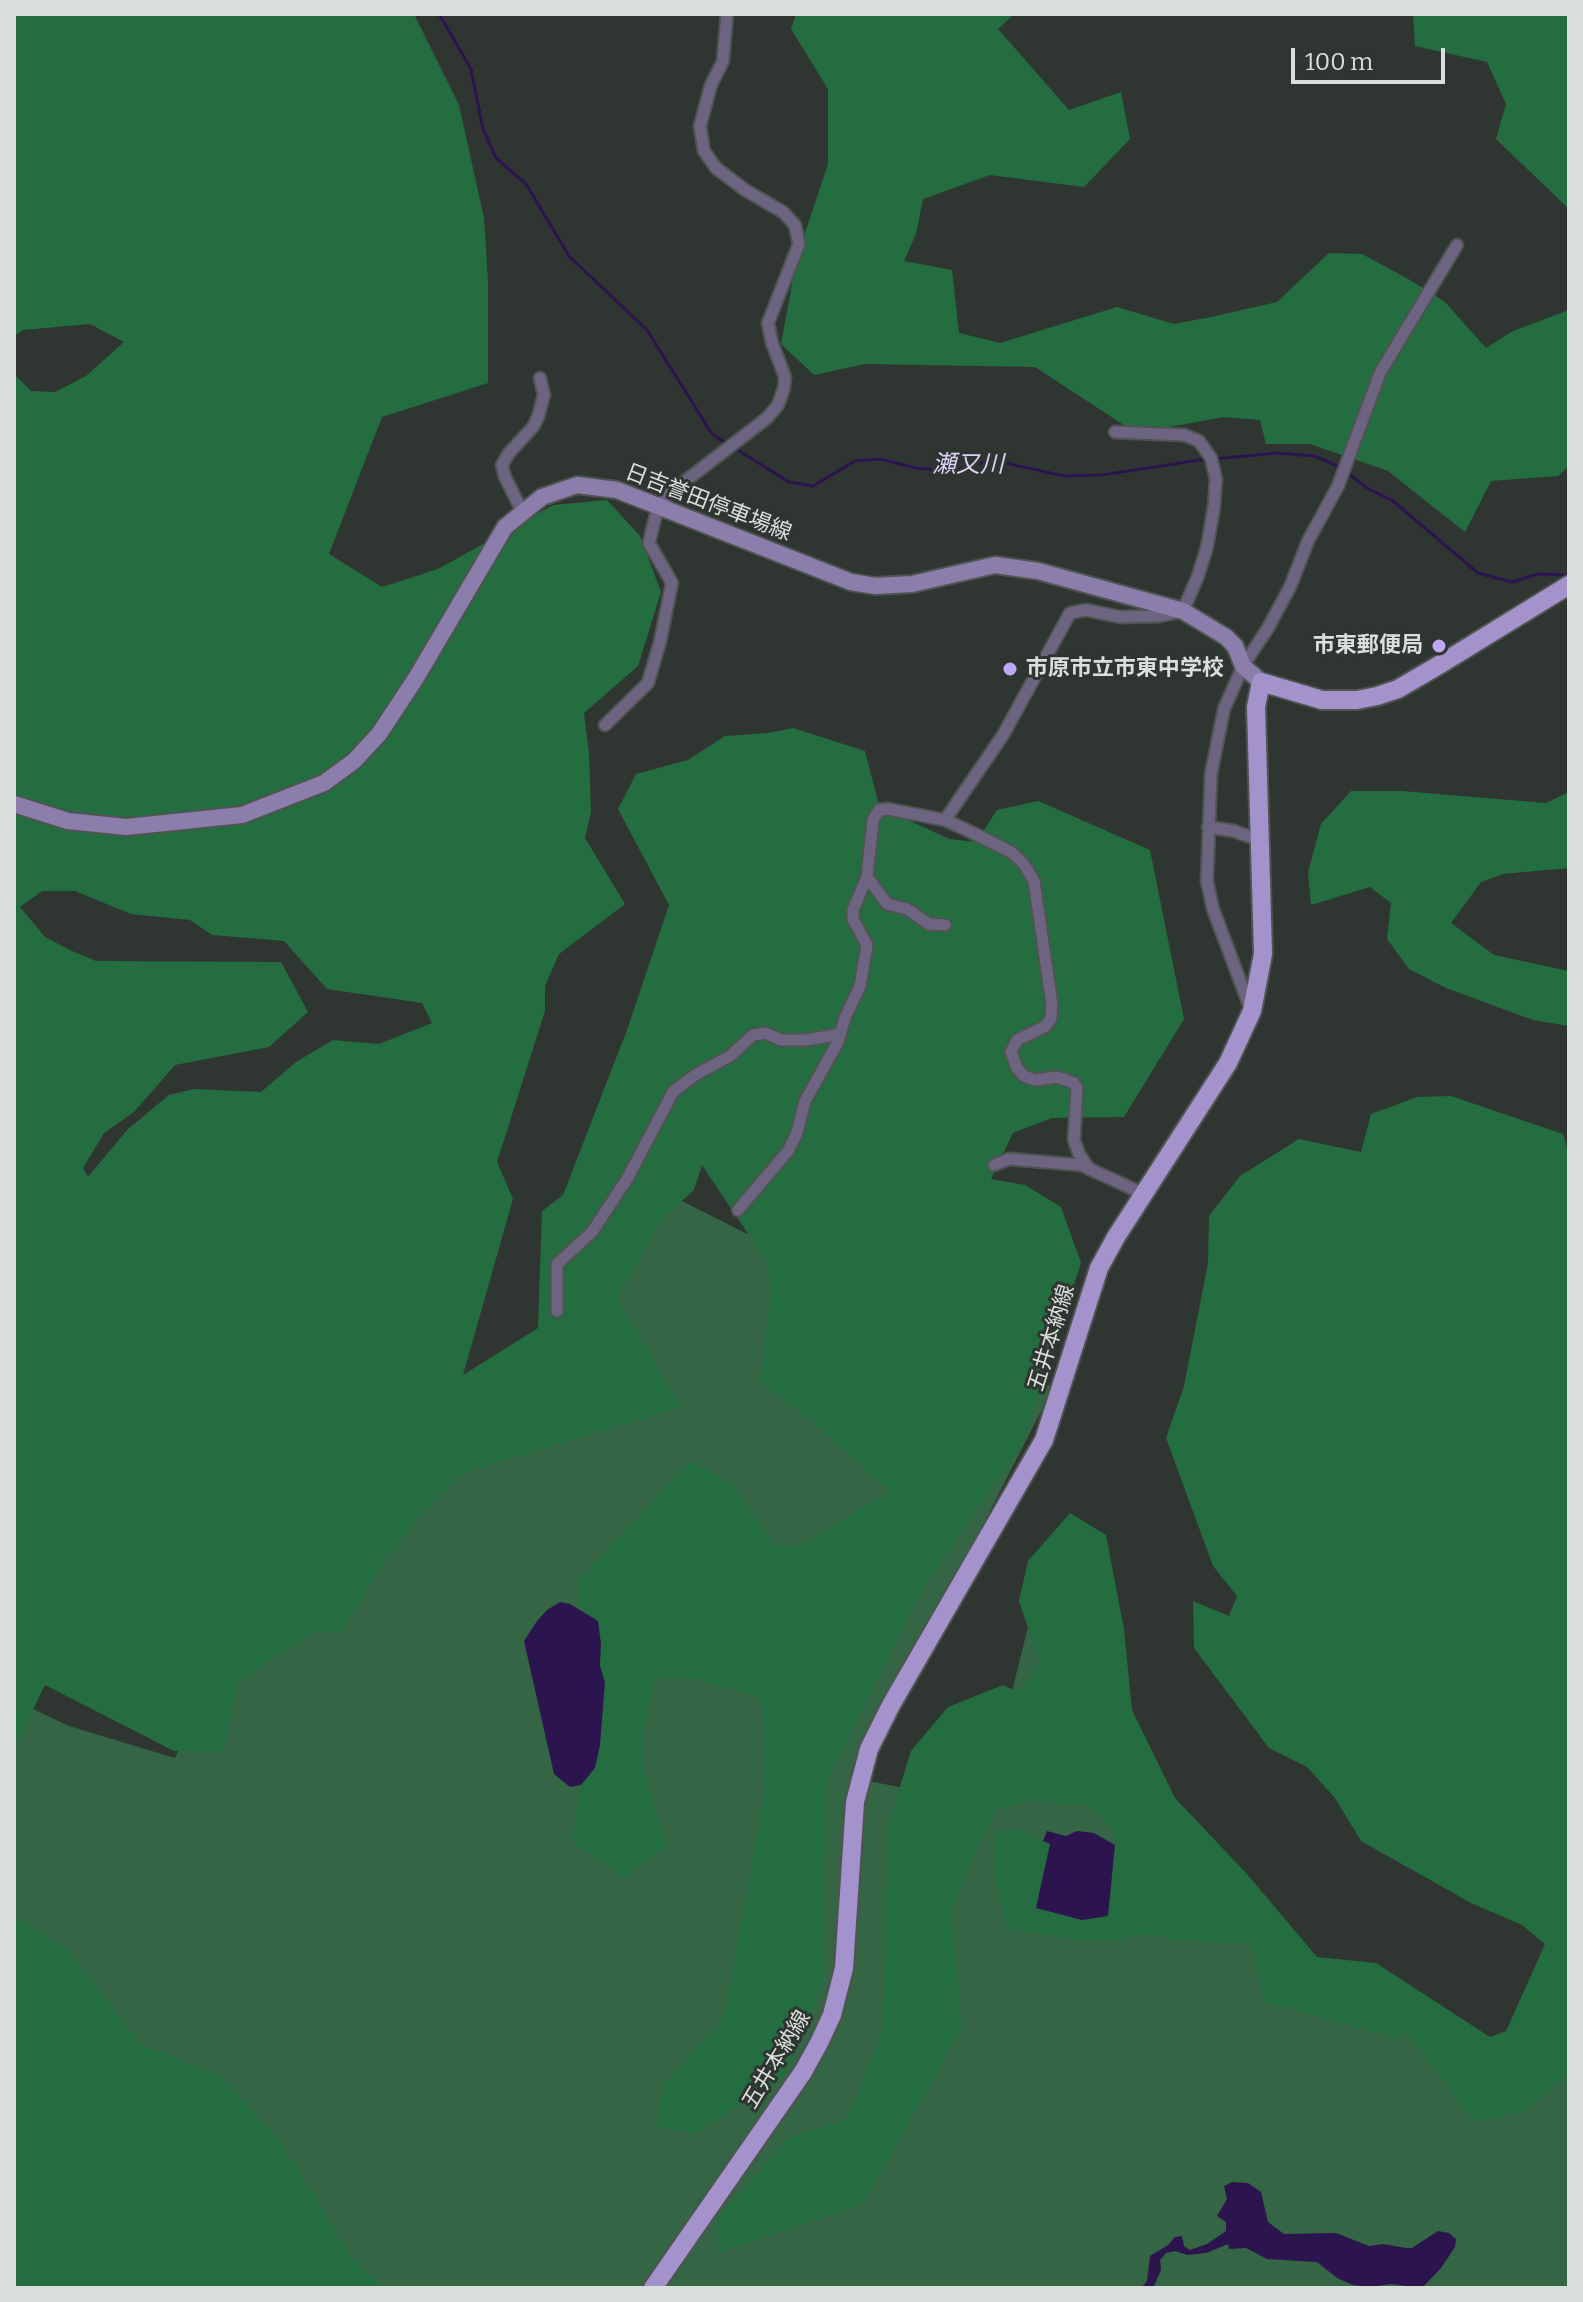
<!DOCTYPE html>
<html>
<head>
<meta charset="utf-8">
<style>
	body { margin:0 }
	#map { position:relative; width:1583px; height:2302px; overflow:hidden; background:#2f3631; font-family:Bitter,serif }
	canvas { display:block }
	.frame { position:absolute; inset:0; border:16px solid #dbdfdc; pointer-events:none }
	.scale { position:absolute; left:1291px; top:48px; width:154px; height:36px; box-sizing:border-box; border:4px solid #dbdfdc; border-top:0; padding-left:10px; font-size:24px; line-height:28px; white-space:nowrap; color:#dbdfdc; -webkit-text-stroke:6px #2f3631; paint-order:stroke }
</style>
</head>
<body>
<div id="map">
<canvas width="1583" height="2302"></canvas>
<div class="frame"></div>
<div class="scale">100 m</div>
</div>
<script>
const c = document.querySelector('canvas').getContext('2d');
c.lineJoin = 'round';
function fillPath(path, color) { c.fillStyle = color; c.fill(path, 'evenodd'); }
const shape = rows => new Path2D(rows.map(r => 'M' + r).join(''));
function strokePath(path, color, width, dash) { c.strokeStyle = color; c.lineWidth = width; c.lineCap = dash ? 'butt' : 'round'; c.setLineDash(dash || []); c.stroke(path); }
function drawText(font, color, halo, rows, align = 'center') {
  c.font = font + ' Bitter,"Noto Sans JP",serif'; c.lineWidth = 6; c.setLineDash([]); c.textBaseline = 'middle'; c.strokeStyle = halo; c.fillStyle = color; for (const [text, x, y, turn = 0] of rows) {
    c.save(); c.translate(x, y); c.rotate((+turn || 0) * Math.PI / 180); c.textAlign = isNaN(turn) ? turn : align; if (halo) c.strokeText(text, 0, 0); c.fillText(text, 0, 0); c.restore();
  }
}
const green = shape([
	[648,1184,833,1277,969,1369,1054,1386,853,1778,925,1792,1004,1723,1043,1567,1115,1741,1326,1987,1505,2079,1569,1982,1569,2288,168,2288,14,2106,14,1700,69,1726,175,1758,190,1725,479,1412]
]);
const forest = shape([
	[14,14,414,14,459,105,484,218,488,280,488,383,382,417,329,554,382,587,438,569,553,505,607,500,640,536,661,592,638,666,584,713,589,753,591,812,585,838,625,904,559,954,545,986,545,1011,497,1162,513,1199,463,1375,538,1328,542,1211,563,1195,627,1030,669,905,618,809,636,774,688,760,725,736,768,733,793,728,865,751,881,813,904,818,949,839,976,842,997,810,1038,801,1150,850,1184,1019,1124,1117,1052,1118,1013,1133,991,1179,1025,1185,1061,1207,1081,1263,1022,1445,920,1592,826,1782,823,1982,785,2076,695,2133,657,2127,663,2086,724,2018,765,1791,762,1698,694,1678,655,1678,643,1735,645,1778,667,1845,624,1878,571,1841,583,1779,582,1632,578,1581,690,1461,730,1482,775,1545,798,1547,889,1491,814,1423,760,1382,771,1290,767,1262,702,1165,694,1190,662,1219,617,1298,681,1407,463,1473,417,1520,385,1560,340,1633,313,1631,238,1682,223,1753,174,1751,45,1685,14,1748,14,374,31,391,55,392,86,376,124,342,90,324,23,330,14,336],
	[42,891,75,891,131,914,190,920,212,935,284,941,327,989,422,1003,432,1023,379,1044,333,1040,296,1062,261,1092,194,1089,169,1095,127,1130,88,1177,83,1168,104,1133,134,1112,175,1065,269,1047,308,1012,281,962,96,961,72,951,45,937,20,907],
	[796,14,1014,14,998,29,1069,110,1121,92,1130,139,1084,187,990,175,923,199,916,234,904,261,952,270,959,333,1000,343,1117,307,1174,324,1211,317,1277,302,1329,253,1362,254,1410,280,1445,302,1486,348,1513,331,1569,310,1569,466,1558,476,1491,481,1465,532,1388,471,1310,444,1266,444,1260,420,1224,417,1136,433,1035,367,865,364,814,375,781,344,797,257,828,164,828,89,791,29],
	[1413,14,1569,14,1569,209,1496,139,1506,104,1487,62,1415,46],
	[1351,791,1402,791,1546,803,1569,792,1569,868,1503,874,1481,882,1451,923,1494,955,1569,971,1569,1026,1533,1020,1446,988,1409,969,1387,939,1391,903,1370,887,1311,905,1308,872,1321,824],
	[1451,1096,1563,1134,1569,1155,1569,2074,1522,2112,1474,2121,1407,2033,1398,2039,1264,2001,1251,1943,1177,1940,1148,1934,1116,1941,1076,1940,1007,1928,995,1876,996,1832,1017,1828,1036,1839,1050,1843,1109,1915,1116,1832,1090,1806,1035,1800,996,1809,977,1849,951,1910,962,2027,864,2203,718,2252,717,2219,788,2137,847,2120,884,2027,887,1828,911,1751,948,1707,1003,1685,1020,1693,1040,1663,1019,1601,1028,1561,1070,1513,1106,1535,1124,1629,1132,1710,1175,1798,1247,1874,1317,1957,1376,1963,1490,2037,1506,2031,1545,1944,1522,1925,1471,1903,1361,1841,1335,1798,1307,1767,1269,1748,1194,1648,1193,1601,1229,1616,1237,1596,1213,1566,1166,1438,1184,1386,1208,1263,1209,1216,1240,1176,1299,1139,1361,1152,1371,1114,1417,1097],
	[14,1917,67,1949,140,2044,222,2077,276,2137,320,2204,348,2254,382,2288,14,2288]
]);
const water = shape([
	[560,1602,570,1604,598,1621,601,1644,600,1666,605,1682,600,1745,595,1768,581,1785,570,1787,554,1774,524,1641,537,1621,547,1610],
	[1047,1831,1066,1836,1077,1831,1094,1833,1115,1845,1108,1916,1082,1920,1036,1908,1050,1844,1043,1841],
	[1232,2182,1248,2183,1261,2192,1268,2222,1284,2234,1336,2233,1369,2246,1383,2244,1406,2248,1412,2248,1438,2231,1449,2233,1456,2239,1455,2247,1441,2268,1422,2288,1391,2284,1371,2287,1353,2285,1337,2278,1317,2262,1267,2259,1246,2248,1229,2249,1228,2244,1206,2253,1187,2255,1175,2251,1166,2253,1160,2260,1161,2270,1153,2288,1141,2288,1147,2281,1150,2256,1168,2245,1175,2237,1182,2236,1184,2246,1190,2250,1207,2244,1226,2231,1226,2222,1217,2216,1227,2199,1224,2186]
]);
const stream = shape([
	[439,14,471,69,483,129,496,158,526,184,569,256,647,330,712,434,726,443],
	[733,447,789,482,813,486,855,461,880,459,916,468,951,471,992,460,1064,476,1102,475,1206,459],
	[1214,459,1278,453,1314,456,1340,467],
	[1346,472,1367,488,1393,501,1478,573,1512,582,1538,574,1569,575]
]);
const street = shape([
	[522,511,505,477,502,465,509,453,533,427,538,417,544,395,540,378],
	[605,725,648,683,660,642,672,583,649,543,658,506,671,492,767,418,778,405,784,388,785,377,772,343,768,323,799,244,795,225,783,212,745,190,716,168,704,151,700,126,711,85,723,61,727,14],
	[945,820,1003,735,1070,613,1086,610,1120,617,1160,616,1183,611,1198,576,1207,547,1214,507,1216,479,1211,458,1199,441,1184,435,1115,432],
	[1208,827,1234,831,1259,840],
	[867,877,887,904,907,909,929,924,945,925],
	[1251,1010,1213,909,1207,881,1211,774,1224,709,1243,666,1268,628,1290,587,1308,541,1338,486,1380,373,1457,245],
	[994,1165,1009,1159,1081,1165,1144,1194],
	[738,1210,788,1151,797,1133,805,1101,838,1042,845,1018,860,986,867,945,853,919,853,910,867,877,873,820,879,810,888,809,945,820,973,833,1011,852,1023,863,1034,881,1052,1005,1051,1018,1046,1026,1017,1040,1011,1052,1017,1068,1024,1076,1035,1080,1057,1077,1074,1083,1077,1088,1074,1140,1079,1154,1089,1169],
	[557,1311,557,1264,592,1232,627,1179,673,1092,695,1075,730,1056,753,1035,765,1033,781,1040,806,1040,840,1034]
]);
const secondary = shape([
	[14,804,68,821,126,827,242,815,324,783,354,761,379,734,416,678,505,527,542,497,577,485,617,490,851,582,875,586,912,584,995,565,1038,571,1183,611,1226,637,1235,646,1243,666,1261,682]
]);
const primary = shape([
	[653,2288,803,2072,819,2043,832,2015,844,1968,855,1802,869,1749,891,1705,1044,1440,1099,1268,1116,1237,1228,1063,1252,1011,1263,954,1256,707,1261,682,1322,700,1357,700,1377,696,1398,689,1439,665,1569,585]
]);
const markers = [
	[1439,646,8,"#bfa8f4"],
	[1010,669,8,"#bfa8f4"]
];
const streetNames = [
	["日吉誉田停車場線",708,503,21],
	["五井本納線",1052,1338,-73],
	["五井本納線",777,2060,-59]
];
const poiNames = [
	["市東郵便局",1423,646],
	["市原市立市東中学校",1026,669,"left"]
];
const waterNames = [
	["瀬又川",968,465]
];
fillPath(green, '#346544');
fillPath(forest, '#246d40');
fillPath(water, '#2c144e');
strokePath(stream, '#2c144e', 3);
strokePath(street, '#4e5450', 15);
strokePath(secondary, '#4e5450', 20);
strokePath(primary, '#4e5450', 22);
strokePath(street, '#6c6481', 11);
strokePath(secondary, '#8c7eac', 16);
strokePath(primary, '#a492cd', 18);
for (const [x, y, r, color] of markers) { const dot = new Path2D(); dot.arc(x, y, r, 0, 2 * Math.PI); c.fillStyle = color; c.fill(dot); strokePath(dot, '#2f3631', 3); }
drawText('22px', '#dbdfdc', '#2f3631', streetNames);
drawText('bold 22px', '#dbdfdc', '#2f3631', poiNames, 'right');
drawText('italic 24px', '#dacff5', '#2f3631', waterNames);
</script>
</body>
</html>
